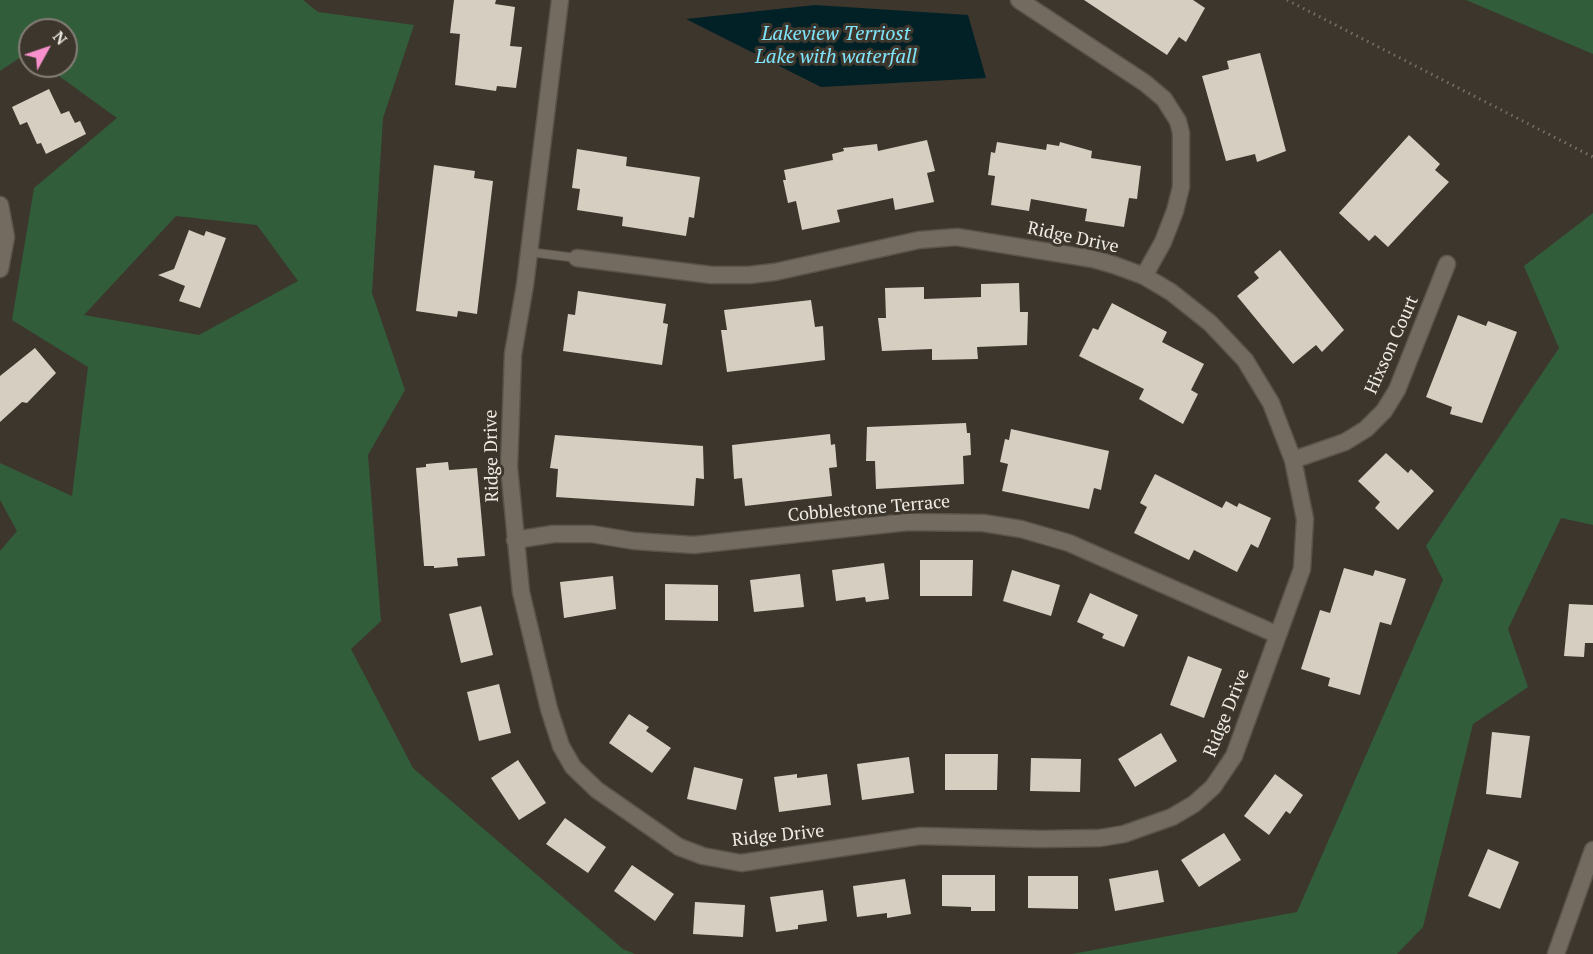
<!DOCTYPE html>
<html>
<head>
<meta charset="utf-8">
<style>
	body { margin:0 }
	#map { position:relative; width:1593px; height:954px; overflow:hidden; background:#3d362c; font-family:"PT Serif",serif }
	canvas { display:block }
	.north { position:absolute; left:18px; top:18px; width:60px; height:60px; box-sizing:border-box; background:#3d362c; border:2px solid #847e76; border-radius:50%; rotate:50deg; font-size:16px; font-weight:700; line-height:24px; text-align:center; color:#efebe5 }
	.north::after { content:''; display:block; margin:auto; width:21px; height:27px; background:#f790cd; clip-path:polygon(50% 0,100% 100%,50% 72%,0 100%) }
</style>
</head>
<body>
<div id="map">
<canvas width="1593" height="954"></canvas>
<div class="north">N</div>
</div>
<script>
const c = document.querySelector('canvas').getContext('2d');
c.lineJoin = 'round';
function fillPath(path, color) { c.fillStyle = color; c.fill(path, 'evenodd'); }
const shape = rows => new Path2D(rows.map(r => 'M' + r).join(''));
function strokePath(path, color, width, dash) { c.strokeStyle = color; c.lineWidth = width; c.lineCap = dash ? 'butt' : 'round'; c.setLineDash(dash || []); c.stroke(path); }
function drawText(font, color, halo, rows, align = 'center') {
  c.font = font + ' "PT Serif",serif'; c.lineWidth = 6; c.setLineDash([]); c.textBaseline = 'middle'; c.strokeStyle = halo; c.fillStyle = color; for (const [text, x, y, turn = 0] of rows) {
    c.save(); c.translate(x, y); c.rotate((+turn || 0) * Math.PI / 180); c.textAlign = isNaN(turn) ? turn : align; if (halo) c.strokeText(text, 0, 0); c.fillText(text, 0, 0); c.restore();
  }
}
const green = shape([
	[0,0,303,0,318,12,414,25,383,118,372,293,405,390,368,455,381,621,351,649,413,768,623,949,635,954,0,954,0,551,17,531,0,500,0,463,72,496,88,367,12,320,34,188,117,118,45,66,66,66,66,30,30,30,30,55,27,53,0,71],
	[176,216,257,225,298,281,199,335,84,315],
	[1466,0,1593,0,1593,54],
	[1593,213,1593,525,1561,518,1508,629,1528,687,1473,724,1423,927,1397,954,1072,954,1297,912,1443,580,1426,546,1559,348,1524,266]
]);
const water = shape([
	[815,5,968,15,986,78,821,87,686,19]
]);
const building = shape([
	[454,0,496,0,495,4,515,7,510,46,522,47,516,88,497,86,496,91,455,85,460,34,450,33],
	[1084,0,1193,0,1205,8,1186,42,1179,37,1167,55],
	[1260,53,1286,151,1257,162,1255,154,1226,161,1202,76,1229,69,1227,61],
	[49,89,61,114,69,111,75,123,80,121,86,134,46,154,41,143,37,144,27,122,20,125,12,107],
	[1409,135,1440,164,1435,170,1449,182,1388,247,1375,235,1369,241,1339,213],
	[927,140,935,171,927,173,934,202,895,210,893,198,837,210,840,222,802,230,796,201,788,203,783,180,786,180,784,170,833,160,832,154,844,151,843,148,877,144,878,151],
	[997,142,1046,150,1047,144,1059,146,1060,142,1092,151,1091,158,1141,166,1137,199,1129,198,1124,227,1085,221,1087,209,1031,199,1029,211,991,205,995,176,988,175,991,152,995,153],
	[577,149,627,157,626,166,700,177,694,218,689,217,686,236,622,226,623,217,577,210,580,189,572,188],
	[434,165,475,171,474,178,493,181,477,314,458,311,457,317,416,311],
	[189,230,204,236,206,231,226,238,200,308,179,301,185,286,158,275,174,269],
	[1280,250,1344,330,1322,352,1316,345,1293,364,1237,296,1259,278,1254,272],
	[1019,283,1020,312,1028,312,1027,345,977,347,978,359,932,360,932,349,882,351,878,318,886,318,885,288,924,287,924,299,981,297,981,284],
	[578,291,666,304,663,323,668,324,662,365,563,351,568,314,575,315],
	[811,300,815,327,823,326,825,360,727,372,721,330,727,330,724,310],
	[1112,303,1167,332,1162,342,1204,364,1191,390,1198,394,1183,424,1139,399,1144,389,1079,356,1093,328,1098,330],
	[1458,315,1486,326,1488,321,1517,332,1482,423,1450,414,1452,407,1426,397],
	[35,348,56,373,27,403,22,402,0,422,0,376],
	[966,423,967,433,970,433,971,455,963,456,964,484,876,489,875,461,866,461,867,427],
	[1011,429,1109,451,1101,490,1094,488,1089,509,1002,491,1008,464,1000,462,1005,439,1009,440],
	[830,434,831,445,835,444,837,467,829,468,832,496,745,506,742,478,734,479,732,445],
	[555,435,703,446,704,479,696,478,694,506,556,497,558,469,550,468],
	[1386,453,1408,473,1411,469,1434,491,1398,530,1375,508,1380,502,1358,481],
	[448,462,449,470,477,468,485,556,457,558,458,566,434,568,434,566,424,566,416,468,426,467,426,464],
	[1155,474,1222,508,1226,501,1237,507,1239,503,1271,518,1258,548,1251,544,1237,572,1194,550,1189,560,1134,533,1147,507,1140,503],
	[920,560,973,560,972,596,920,596],
	[884,563,889,599,866,602,865,597,836,601,832,570],
	[1344,568,1373,576,1375,570,1406,579,1391,625,1380,622,1360,695,1328,686,1330,678,1301,669,1320,610,1330,613],
	[1012,570,1060,585,1051,616,1003,601],
	[800,574,804,607,754,612,750,580],
	[613,576,616,609,564,618,560,582],
	[665,584,718,585,718,621,665,620],
	[1090,593,1138,615,1124,647,1102,638,1104,634,1077,622],
	[1569,604,1593,605,1593,643,1585,643,1584,657,1564,656],
	[481,606,493,655,461,663,449,614],
	[1188,656,1222,669,1204,718,1170,705],
	[499,684,511,733,479,741,467,692],
	[629,714,649,727,646,731,671,748,652,773,609,743],
	[1492,732,1530,736,1521,798,1486,794],
	[1161,733,1177,761,1135,787,1118,759],
	[945,754,998,754,997,790,945,790],
	[909,757,914,793,862,800,857,764],
	[1031,758,1081,759,1080,792,1030,791],
	[518,760,546,803,519,820,491,778],
	[694,767,743,779,736,810,687,799],
	[797,774,797,778,827,774,831,805,779,812,774,777],
	[1275,774,1303,795,1290,814,1286,811,1269,835,1244,816],
	[565,818,606,847,588,873,546,844],
	[1224,833,1241,860,1199,887,1181,860],
	[1488,849,1519,862,1500,909,1468,896],
	[632,865,674,894,655,921,614,891],
	[1158,870,1164,902,1115,911,1109,879],
	[942,875,995,875,995,911,971,911,971,907,942,906],
	[1028,876,1078,876,1078,909,1028,908],
	[905,879,911,914,887,918,887,913,857,917,853,886],
	[823,890,827,921,798,925,798,929,776,932,770,897],
	[695,902,745,905,743,937,693,934]
]);
const path = shape([
	[1287,0,1593,157]
]);
const lane = shape([
	[529,252,577,258]
]);
const street = shape([
	[560,0,525,285,513,354,509,467,521,592,549,709,561,746,573,767,597,790,679,847,703,856,741,863,920,836,1040,839,1100,838,1124,834,1172,817,1194,804,1213,787,1234,756,1302,569,1305,519,1293,460,1271,403,1245,360,1210,323,1171,292,1144,276,1114,265,1093,259,957,237,919,240,775,272,749,275,711,275,577,258],
	[1019,0,1145,83,1164,99,1178,121,1181,133,1181,187,1175,211,1163,242,1144,276],
	[0,205,6,237,0,269],
	[1293,460,1345,442,1366,429,1384,411,1397,390,1447,264],
	[515,540,553,534,592,534,634,541,694,545,908,522,983,523,1021,529,1069,543,1278,635],
	[1556,954,1593,850]
]);
const streetNames = [
	["Ridge Drive",1073,238,12],
	["Hixson Court",1392,345,-66],
	["Ridge Drive",492,456,-91],
	["Cobblestone Terrace",869,509,-5],
	["Ridge Drive",1227,713,-68],
	["Ridge Drive",778,836,-6]
];
const waterNames = [
	["Lakeview Terriost",836,34],
	["Lake with waterfall",836,57]
];
fillPath(green, '#325d3a');
fillPath(water, '#022127');
fillPath(building, '#d6cec1');
strokePath(lane, '#59534a', 10);
strokePath(street, '#59534a', 19);
strokePath(path, '#767067', 3, [1.5, 4.5]);
strokePath(lane, '#736b60', 8);
strokePath(street, '#736b60', 16);
drawText('18px', '#efebe5', '#3d362c', streetNames);
drawText('italic 20px', '#7fe5fc', '#3d362c', waterNames);
</script>
</body>
</html>
